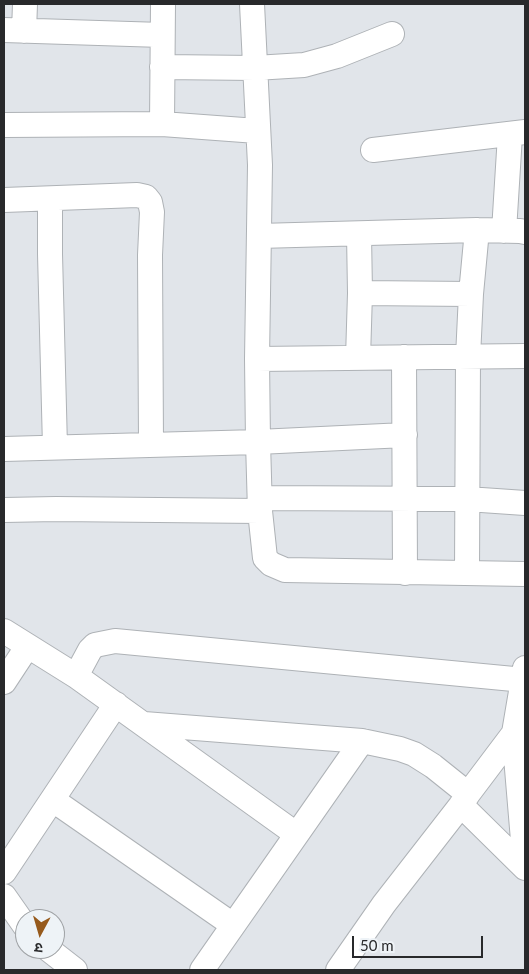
<!DOCTYPE html>
<html>
<head>
<meta charset="utf-8">
<style>
	body { margin:0 }
	#map { position:relative; width:529px; height:974px; overflow:hidden; background:#e1e5ea; font-family:Lato,"Noto Sans Devanagari",sans-serif }
	canvas { display:block }
	.frame { position:absolute; inset:0; border:5px solid #28292b; pointer-events:none }
	.north { position:absolute; left:15px; top:909px; width:50px; height:50px; box-sizing:border-box; background:#eef3f7; border:1px solid #9fa2a5; border-radius:50%; rotate:186deg; font-size:14px; font-weight:700; line-height:20px; text-align:center; color:#28292b }
	.north::after { content:''; display:block; margin:auto; width:18px; height:22px; background:#965a1c; clip-path:polygon(50% 0,100% 100%,50% 72%,0 100%) }
	.scale { position:absolute; left:352px; top:936px; width:131px; height:22px; box-sizing:border-box; border:2px solid #28292b; border-top:0; padding-left:6px; font-size:15px; line-height:18px; white-space:nowrap; color:#28292b; -webkit-text-stroke:4px #eef3f7; paint-order:stroke }
</style>
</head>
<body>
<div id="map">
<canvas width="529" height="974"></canvas>
<div class="frame"></div>
<div class="north">उ</div>
<div class="scale">50 m</div>
</div>
<script>
const c = document.querySelector('canvas').getContext('2d');
c.lineJoin = 'round';
const shape = rows => new Path2D(rows.map(r => 'M' + r).join(''));
function strokePath(path, color, width, dash) { c.strokeStyle = color; c.lineWidth = width; c.lineCap = dash ? 'butt' : 'round'; c.setLineDash(dash || []); c.stroke(path); }
const minor = shape([
	[252,4,260,165,257,359,258,442,260,511,265,558,271,564,285,570,525,574],
	[4,30,162,35],
	[24,31,25,4],
	[162,67,255,68,304,65,337,56,392,34],
	[162,124,163,4],
	[4,125,162,124,257,131],
	[373,150,525,132],
	[4,200,137,195,146,197,150,202,152,212,150,255,151,444],
	[50,200,50,254,55,447],
	[504,231,510,135],
	[259,236,477,230,520,231,525,232],
	[360,293,471,294],
	[404,357,405,573],
	[358,358,360,293,359,234],
	[257,359,525,356],
	[4,449,258,442,405,435],
	[260,498,467,499,525,503],
	[4,510,56,509,260,511],
	[467,572,468,357,471,294,477,230],
	[4,631,76,676,296,834],
	[76,676,90,650,95,645,115,641,524,680],
	[4,682,27,647],
	[144,724,362,741,400,749,414,754,433,766,468,794],
	[514,733,525,864],
	[53,800,233,925],
	[461,805,525,868],
	[4,872,116,704],
	[4,896,25,926],
	[48,949,75,970],
	[202,970,362,741],
	[338,970,384,904,461,805,468,794,514,733,525,668]
]);
strokePath(minor, '#aeb2b6', 26);
strokePath(minor, '#fff', 24);
</script>
</body>
</html>
